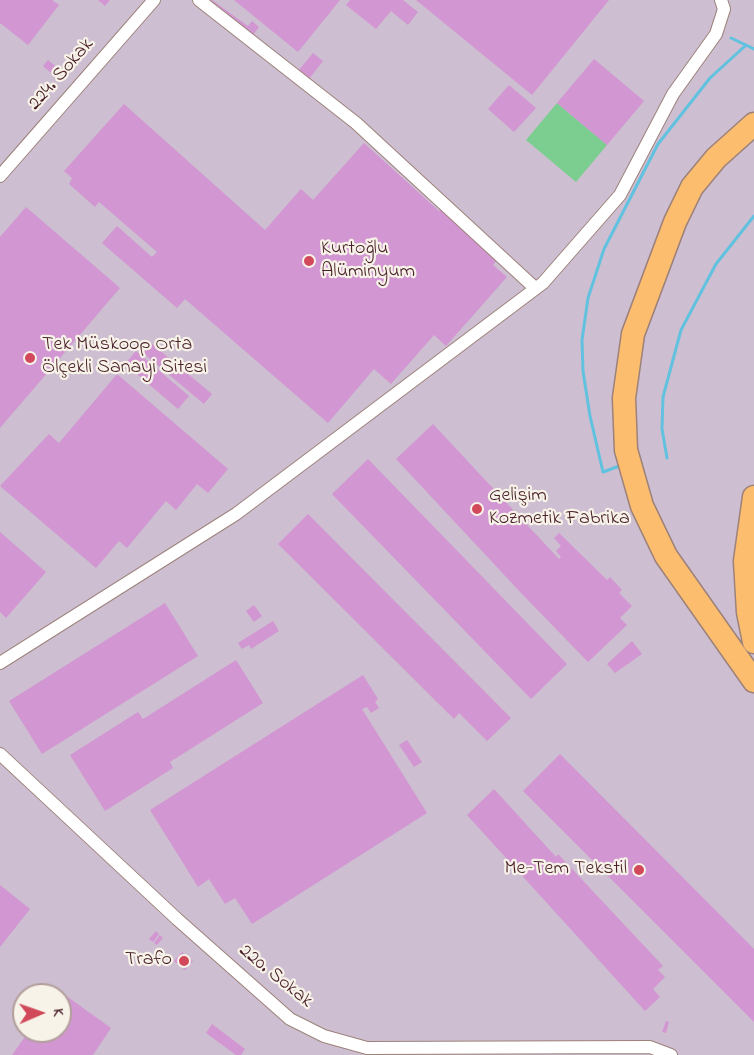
<!DOCTYPE html>
<html>
<head>
<meta charset="utf-8">
<style>
	body { margin:0 }
	#map { position:relative; width:754px; height:1055px; overflow:hidden; background:#f0e5ca; font-family:"Indie Flower",sans-serif }
	canvas { display:block }
	.north { position:absolute; left:12px; top:983px; width:60px; height:60px; box-sizing:border-box; background:#f7f3e8; border:2px solid #b29e9c; border-radius:50%; rotate:88deg; font-size:16px; font-weight:700; line-height:24px; text-align:center; color:#4a1f2b }
	.north::after { content:''; display:block; margin:auto; width:21px; height:27px; background:#d1495b; clip-path:polygon(50% 0,100% 100%,50% 72%,0 100%) }
</style>
</head>
<body>
<div id="map">
<canvas width="754" height="1055"></canvas>
<div class="north">K</div>
</div>
<script>
const c = document.querySelector('canvas').getContext('2d');
c.lineJoin = 'round';
function fillPath(path, color) { c.fillStyle = color; c.fill(path, 'evenodd'); }
const shape = rows => new Path2D(rows.map(r => 'M' + r).join(''));
function strokePath(path, color, width, dash) { c.strokeStyle = color; c.lineWidth = width; c.lineCap = dash ? 'butt' : 'round'; c.setLineDash(dash || []); c.stroke(path); }
function drawText(font, color, halo, rows, align = 'center') {
  c.font = font + ' "Indie Flower",sans-serif'; c.lineWidth = 4.5; c.setLineDash([]); c.textBaseline = 'middle'; c.strokeStyle = halo; c.fillStyle = color; for (const [text, x, y, turn = 0] of rows) {
    c.save(); c.translate(x, y); c.rotate((+turn || 0) * Math.PI / 180); c.textAlign = isNaN(turn) ? turn : align; if (halo) c.strokeText(text, 0, 0); c.fillText(text, 0, 0); c.restore();
  }
}
const industrial = shape([
	[0,0,754,0,754,1055,0,1055],
	[24,995,60,995,60,1031,24,1031]
]);
const green = shape([
	[557,103,607,145,576,182,526,140]
]);
const stream = shape([
	[731,38,754,49],
	[667,458,662,429,663,397,681,330,716,264,754,216],
	[622,465,603,472,590,416,583,371,582,340,588,298,604,249,658,144,710,78,745,46]
]);
const building = shape([
	[0,0,52,0,59,5,28,45,0,23],
	[98,0,110,0,105,6],
	[212,0,248,26,252,21,259,27,253,35,210,3],
	[234,0,340,0,298,52],
	[350,0,403,0,418,12,408,25,391,11,376,29,346,5],
	[416,0,609,0,532,95],
	[313,53,323,61,309,79,298,71],
	[594,59,644,101,607,145,557,103],
	[48,60,61,71,56,77,43,66],
	[64,70,68,74,64,79,59,75],
	[509,85,536,108,514,132,488,109],
	[124,104,265,230,301,189,313,200,364,143,439,211,448,201,504,251,493,265,507,277,446,346,434,335,391,384,374,369,328,423,185,299,177,308,102,243,117,226,152,257,157,252,99,202,95,207,69,184,72,178,64,171],
	[26,207,120,288,0,428,0,237],
	[151,343,212,394,204,404,143,353],
	[136,351,189,396,178,409,125,364],
	[117,374,228,469,208,493,197,484,176,510,166,501,127,548,119,541,96,568,0,486,49,434,59,443],
	[433,424,559,559,561,557,556,551,561,546,554,538,559,533,607,580,610,577,622,590,619,593,632,606,620,618,627,625,588,662,522,594,530,587,522,594,396,459],
	[368,459,567,664,531,699,332,494],
	[308,514,511,718,487,741,459,713,454,719,278,544],
	[0,532,46,572,6,618,0,612],
	[165,603,198,656,42,754,9,701],
	[254,605,262,616,254,622,246,611],
	[273,621,279,631,251,649,249,645,242,649,238,643],
	[632,641,642,654,615,673,607,664],
	[236,660,263,703,170,762,173,768,105,811,70,755,138,712,143,719],
	[363,675,378,699,375,702,379,708,371,713,367,707,362,709,427,813,252,924,235,898,225,904,209,879,198,887,150,810],
	[407,740,422,762,414,767,399,745],
	[560,754,754,949,754,1022,523,791],
	[494,789,556,857,558,854,663,966,658,970,665,977,653,989,660,997,645,1011,467,815],
	[0,885,30,909,0,947],
	[156,931,159,934,153,942,149,939],
	[160,935,163,938,157,945,154,943],
	[182,952,193,961,185,970,174,961],
	[58,990,111,1028,93,1055,12,1055,29,1031,60,1031,60,995,55,995],
	[666,1021,669,1022,666,1033,662,1032],
	[212,1024,245,1049,241,1055,236,1055,206,1033]
]);
const minor = shape([
	[199,0,356,123,535,288],
	[0,176,154,0],
	[0,663,236,514,543,283,620,195,673,94,716,34,724,9,721,0],
	[0,754,177,919,290,1019,324,1036,367,1048,650,1047,671,1055]
]);
const motorway = shape([
	[754,124,716,158,692,187,675,222,633,334,624,398,626,450,642,506,666,556,754,681],
	[754,497,745,561,748,612,754,642]
]);
const markers = [
	[309,261,6,"#d1495b"],
	[30,358,6,"#d1495b"],
	[477,509,6,"#d1495b"],
	[639,870,6,"#d1495b"],
	[184,961,6,"#d1495b"]
];
const streetNames = [
	["224. Sokak",62,75,-49],
	["220. Sokak",275,977,39]
];
const poiNames = [
	["Kurtoğlu",321,250],
	["Alüminyum",321,273],
	["Tek Müskoop Orta",42,346],
	["Ölçekli Sanayi Sitesi",42,369],
	["Gelişim",489,497],
	["Kozmetik Fabrika",489,520],
	["Me-Tem Tekstil",627,870,"right"],
	["Trafo",172,961,"right"]
];
fillPath(industrial, '#cebed1');
fillPath(green, '#7cce90');
strokePath(stream, '#61c2df', 3);
fillPath(building, '#d296d2');
strokePath(minor, '#9d827a', 14);
strokePath(motorway, '#9d827a', 25);
strokePath(minor, '#fff', 12);
strokePath(motorway, '#fcbd6f', 22);
for (const [x, y, r, color] of markers) { const dot = new Path2D(); dot.arc(x, y, r, 0, 2 * Math.PI); c.fillStyle = color; c.fill(dot); strokePath(dot, '#f7f3e8', 2); }
drawText('20px', '#4a1f2b', '#f7f3e8', streetNames);
drawText('20px', '#4a1f2b', '#f7f3e8', poiNames, 'left');
</script>
</body>
</html>
